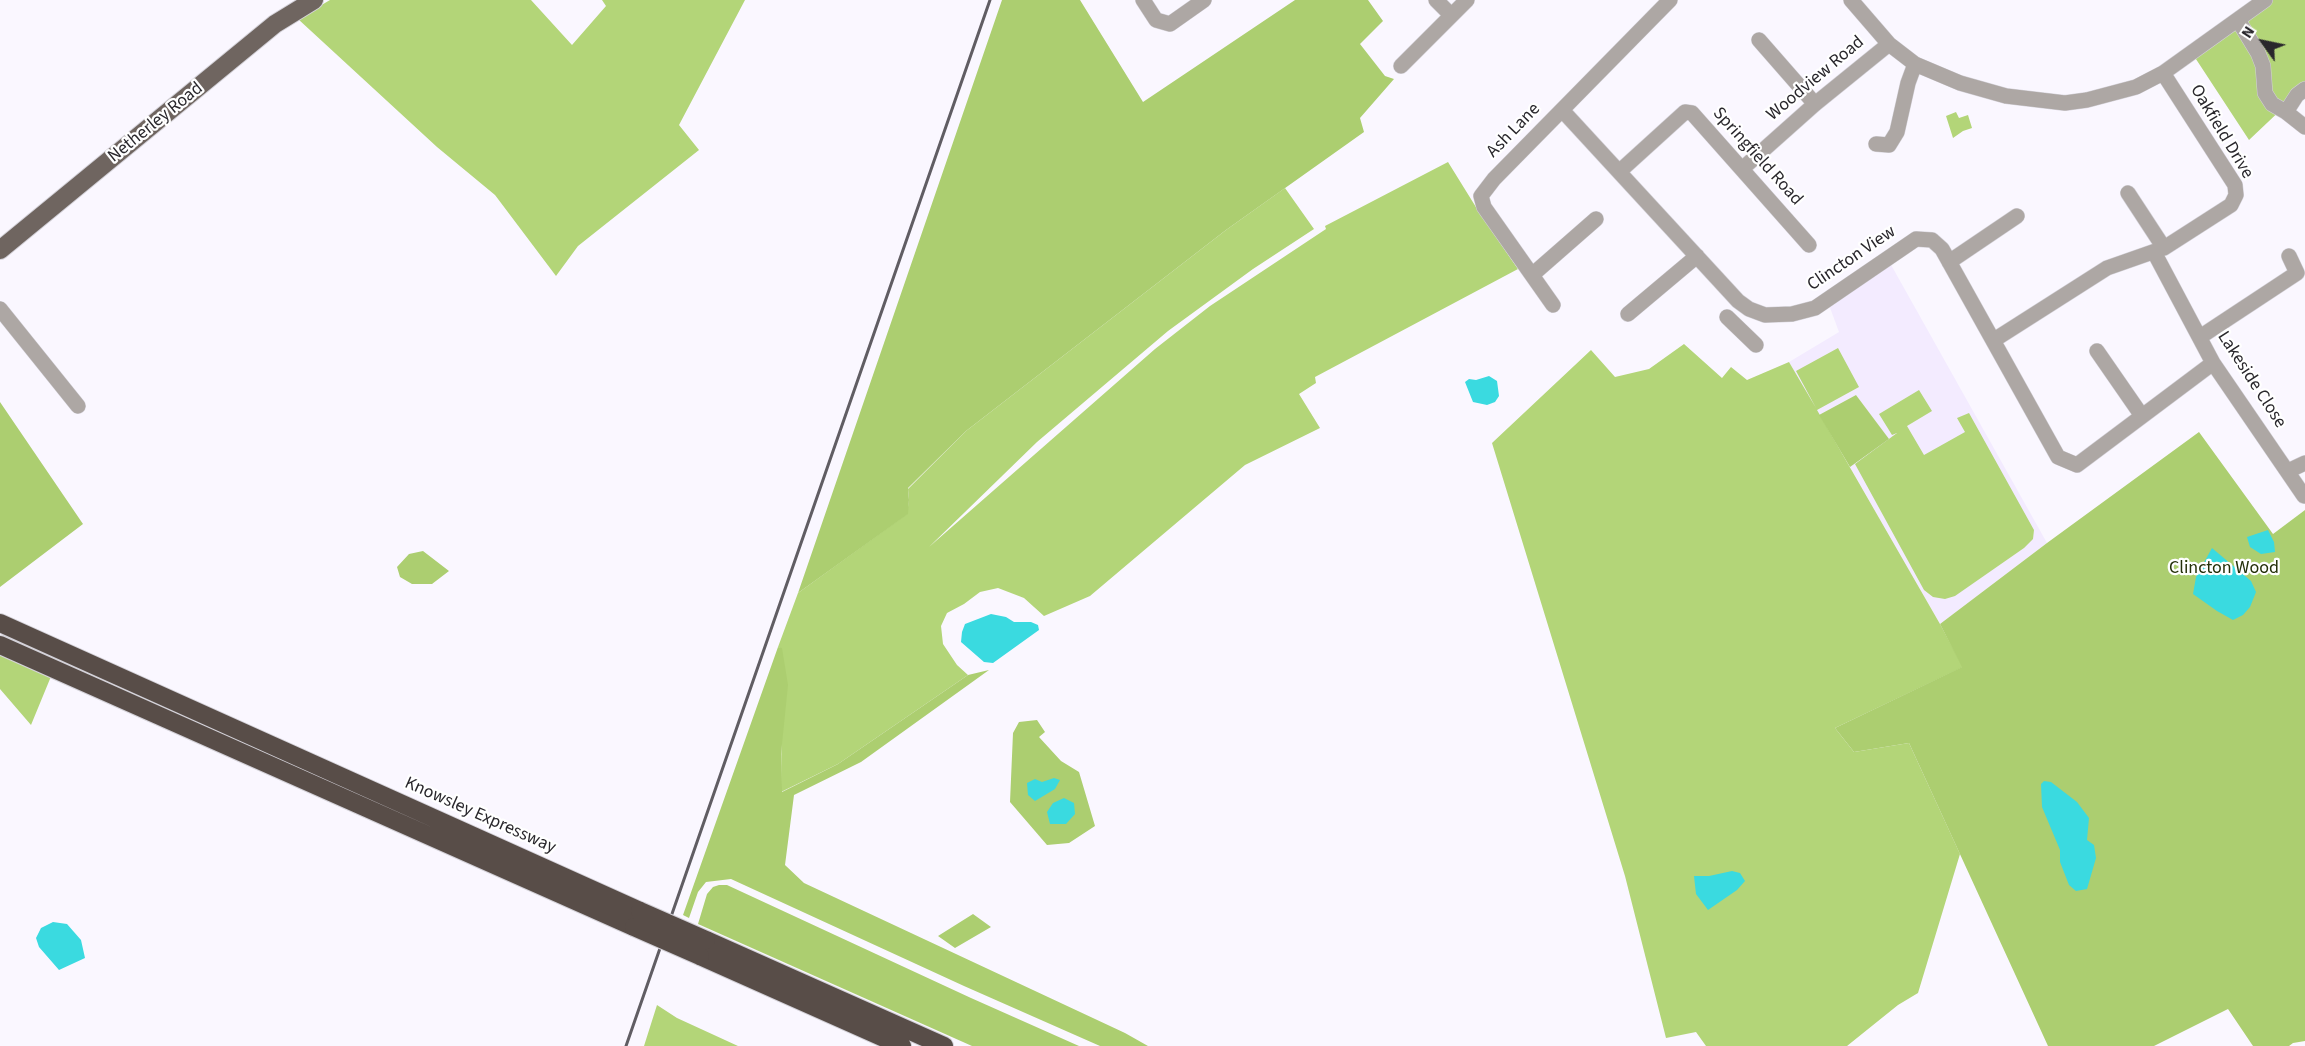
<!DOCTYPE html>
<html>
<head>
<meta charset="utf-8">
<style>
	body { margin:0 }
	#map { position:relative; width:2305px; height:1046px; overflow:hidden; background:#faf7ff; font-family:"Source Sans 3",sans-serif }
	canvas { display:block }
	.north { position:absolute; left:2233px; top:12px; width:60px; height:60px; -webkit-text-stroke:4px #fff; paint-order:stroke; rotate:303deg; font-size:16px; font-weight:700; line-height:24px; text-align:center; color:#29272c }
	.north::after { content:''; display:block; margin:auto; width:21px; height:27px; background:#29272c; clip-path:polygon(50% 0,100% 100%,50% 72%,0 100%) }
</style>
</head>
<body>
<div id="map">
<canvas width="2305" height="1046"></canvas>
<div class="north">N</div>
</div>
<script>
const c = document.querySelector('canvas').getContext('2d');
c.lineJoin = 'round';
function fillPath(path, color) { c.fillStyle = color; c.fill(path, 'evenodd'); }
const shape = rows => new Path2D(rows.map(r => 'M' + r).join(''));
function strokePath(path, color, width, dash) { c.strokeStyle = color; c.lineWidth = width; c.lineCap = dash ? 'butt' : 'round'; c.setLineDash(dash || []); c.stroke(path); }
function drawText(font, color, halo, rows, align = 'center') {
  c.font = font + ' "Source Sans 3",sans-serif'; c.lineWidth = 4.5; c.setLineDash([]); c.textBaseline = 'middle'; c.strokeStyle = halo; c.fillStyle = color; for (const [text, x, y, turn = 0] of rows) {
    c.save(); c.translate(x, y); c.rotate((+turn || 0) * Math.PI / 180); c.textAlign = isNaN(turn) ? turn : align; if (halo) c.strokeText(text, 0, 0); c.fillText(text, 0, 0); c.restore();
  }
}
const built = shape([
	[1890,263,2047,543,1940,624,1850,467,1888,439,1856,395,1819,415,1789,362,1839,332,1829,305]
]);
const green = shape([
	[330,0,531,0,572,45,606,6,602,0,745,0,679,125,699,150,578,246,556,276,495,195,437,147,298,19],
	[2253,0,2305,0,2305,87,2249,140,2192,53],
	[1956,112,1959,118,1968,115,1972,128,1963,131,1953,138,1946,116],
	[1448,162,1479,212,1518,269,1315,377,1316,383,1299,394,1320,428,1245,465,1090,596,1044,616,1024,598,998,588,980,592,964,604,947,613,941,626,943,644,957,665,968,675,838,764,781,792,782,649,778,647,798,593,907,514,909,500,908,489,966,431,1226,230,1285,188,1314,229,1253,269,1168,331,1037,442,929,547,1155,349,1210,306,1326,229,1325,226],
	[1684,344,1722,378,1731,367,1747,380,1789,362,1816,408,1796,371,1838,348,1859,387,1817,410,1940,624,1963,667,1835,728,1854,752,1909,743,1960,854,1918,993,1898,1005,1847,1046,1706,1046,1696,1032,1666,1038,1625,876,1492,443,1591,350,1615,377,1649,369],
	[1919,390,1932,411,1907,426,1924,455,1965,432,1957,418,1969,413,2034,530,2033,539,2024,548,1955,596,1945,599,1933,597,1924,590,1855,464,1897,433,1892,435,1879,414],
	[0,651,52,674,31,725,0,689],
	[657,1005,677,1018,738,1046,644,1046]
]);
const forest = shape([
	[1002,0,1080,0,1143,102,1295,0,1368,0,1383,21,1360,44,1385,76,1394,79,1360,118,1364,132,1226,230,966,431,908,488,909,500,908,514,798,593],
	[1856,395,1889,439,1850,467,1819,415],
	[0,402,83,524,0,587],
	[2199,432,2273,534,2305,510,2305,1041,2293,1043,2289,1046,2253,1046,2228,1009,2154,1046,2048,1046,1909,743,1854,752,1835,728,1962,667,1940,624,2047,543],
	[423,551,449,571,432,584,412,584,400,577,397,567,409,554],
	[778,647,782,648,788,685,781,754,782,792,838,764,968,675,989,670,861,762,794,795,785,865,804,883,1125,1033,1148,1046,1100,1046,964,986,731,879,706,882,698,892,689,918,683,915],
	[1037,720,1045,732,1039,737,1061,761,1079,772,1095,826,1069,843,1047,845,1010,802,1013,733,1019,722],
	[719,885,727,885,971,998,1079,1046,972,1046,698,924,707,894,713,887],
	[973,914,991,927,955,948,938,936]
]);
const water = shape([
	[1489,376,1497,381,1499,396,1495,402,1487,405,1473,402,1465,382,1469,379,1476,380],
	[2268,530,2274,542,2275,552,2261,554,2250,547,2247,537],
	[2212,548,2251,581,2256,592,2250,607,2243,615,2233,620,2217,611,2193,594,2196,577],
	[991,614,1006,617,1014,622,1031,622,1038,625,1039,630,993,663,984,662,961,642,962,632,965,624],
	[1054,778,1060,780,1055,789,1035,801,1028,795,1027,783,1035,779,1042,782],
	[2044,781,2051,782,2077,802,2089,818,2087,840,2094,845,2096,858,2087,889,2076,891,2069,885,2060,862,2060,850,2042,807,2041,784],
	[1064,798,1074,803,1075,814,1066,824,1050,824,1047,812,1053,803],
	[1732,871,1740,873,1745,881,1737,890,1708,910,1696,894,1694,876,1709,876],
	[53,922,67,924,81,940,85,958,59,970,39,947,36,938,41,928]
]);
const minor = shape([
	[1143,0,1156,20,1170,24,1204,0],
	[1436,0,1451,15],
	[1851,0,1889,44,1915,64,1960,83,2006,96,2065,103,2087,100,2136,87,2163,73,2265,0],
	[2238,20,2258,53,2263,66,2265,93,2272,104,2286,112,2305,127],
	[1759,40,1815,104],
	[1401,66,1467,0],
	[1562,110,1738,301,1749,309,1765,315,1792,314,1815,308,1916,239,1932,240,1942,249,2058,457,2077,465,2213,363],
	[2286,112,2297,95,2305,89],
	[1876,144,1889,145,1897,132,1908,83,1915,64],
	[1742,169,1815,104,1889,44],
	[1620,171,1685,112,1692,113,1809,245],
	[2128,193,2164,248],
	[2154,252,2213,363,2304,496],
	[1949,262,2017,216],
	[1532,275,1596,219],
	[1553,305,1484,207,1481,196,1494,179,1670,0],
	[0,309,78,406],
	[1628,314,1697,256],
	[1727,317,1756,345],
	[2200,337,2297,273,2289,256],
	[1994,340,2107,268,2164,248,2231,205,2236,195,2235,185,2163,73],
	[2097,351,2142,416],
	[2288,471,2305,463]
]);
const major = shape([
	[0,250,275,24,314,0]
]);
const highway = shape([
	[0,623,640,911],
	[0,645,634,927],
	[706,940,944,1046],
	[700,956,902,1046]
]);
const rail = shape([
	[626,1046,990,0]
]);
const highwayBridge = shape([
	[640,911,706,940],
	[634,927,700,956]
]);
const streetNames = [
	["Woodview Road",1816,79,-40],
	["Netherley Road",156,123,-39],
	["Ash Lane",1514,131,-46],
	["Oakfield Drive",2221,132,59],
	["Springfield Road",1757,157,48],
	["Clincton View",1852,259,-34],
	["Lakeside Close",2251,380,57],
	["Knowsley Expressway",480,816,24]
];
const parkNames = [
	["Clincton Wood",2224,569]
];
fillPath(built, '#f3ebff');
fillPath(green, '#b3d578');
fillPath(forest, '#acce70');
fillPath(water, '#3adae0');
strokePath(minor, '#d4d2d9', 16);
strokePath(major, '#d4d2d9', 20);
strokePath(highway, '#d4d2d9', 20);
strokePath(minor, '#ada7a4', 15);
strokePath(major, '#6f6560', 18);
strokePath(highway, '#584d48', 18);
strokePath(rail, '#605d63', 3);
strokePath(highwayBridge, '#d4d2d9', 20, []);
strokePath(highwayBridge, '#584d48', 18);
drawText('18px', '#29272c', '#fff', streetNames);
drawText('18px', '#243009', '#fff', parkNames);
</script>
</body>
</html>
